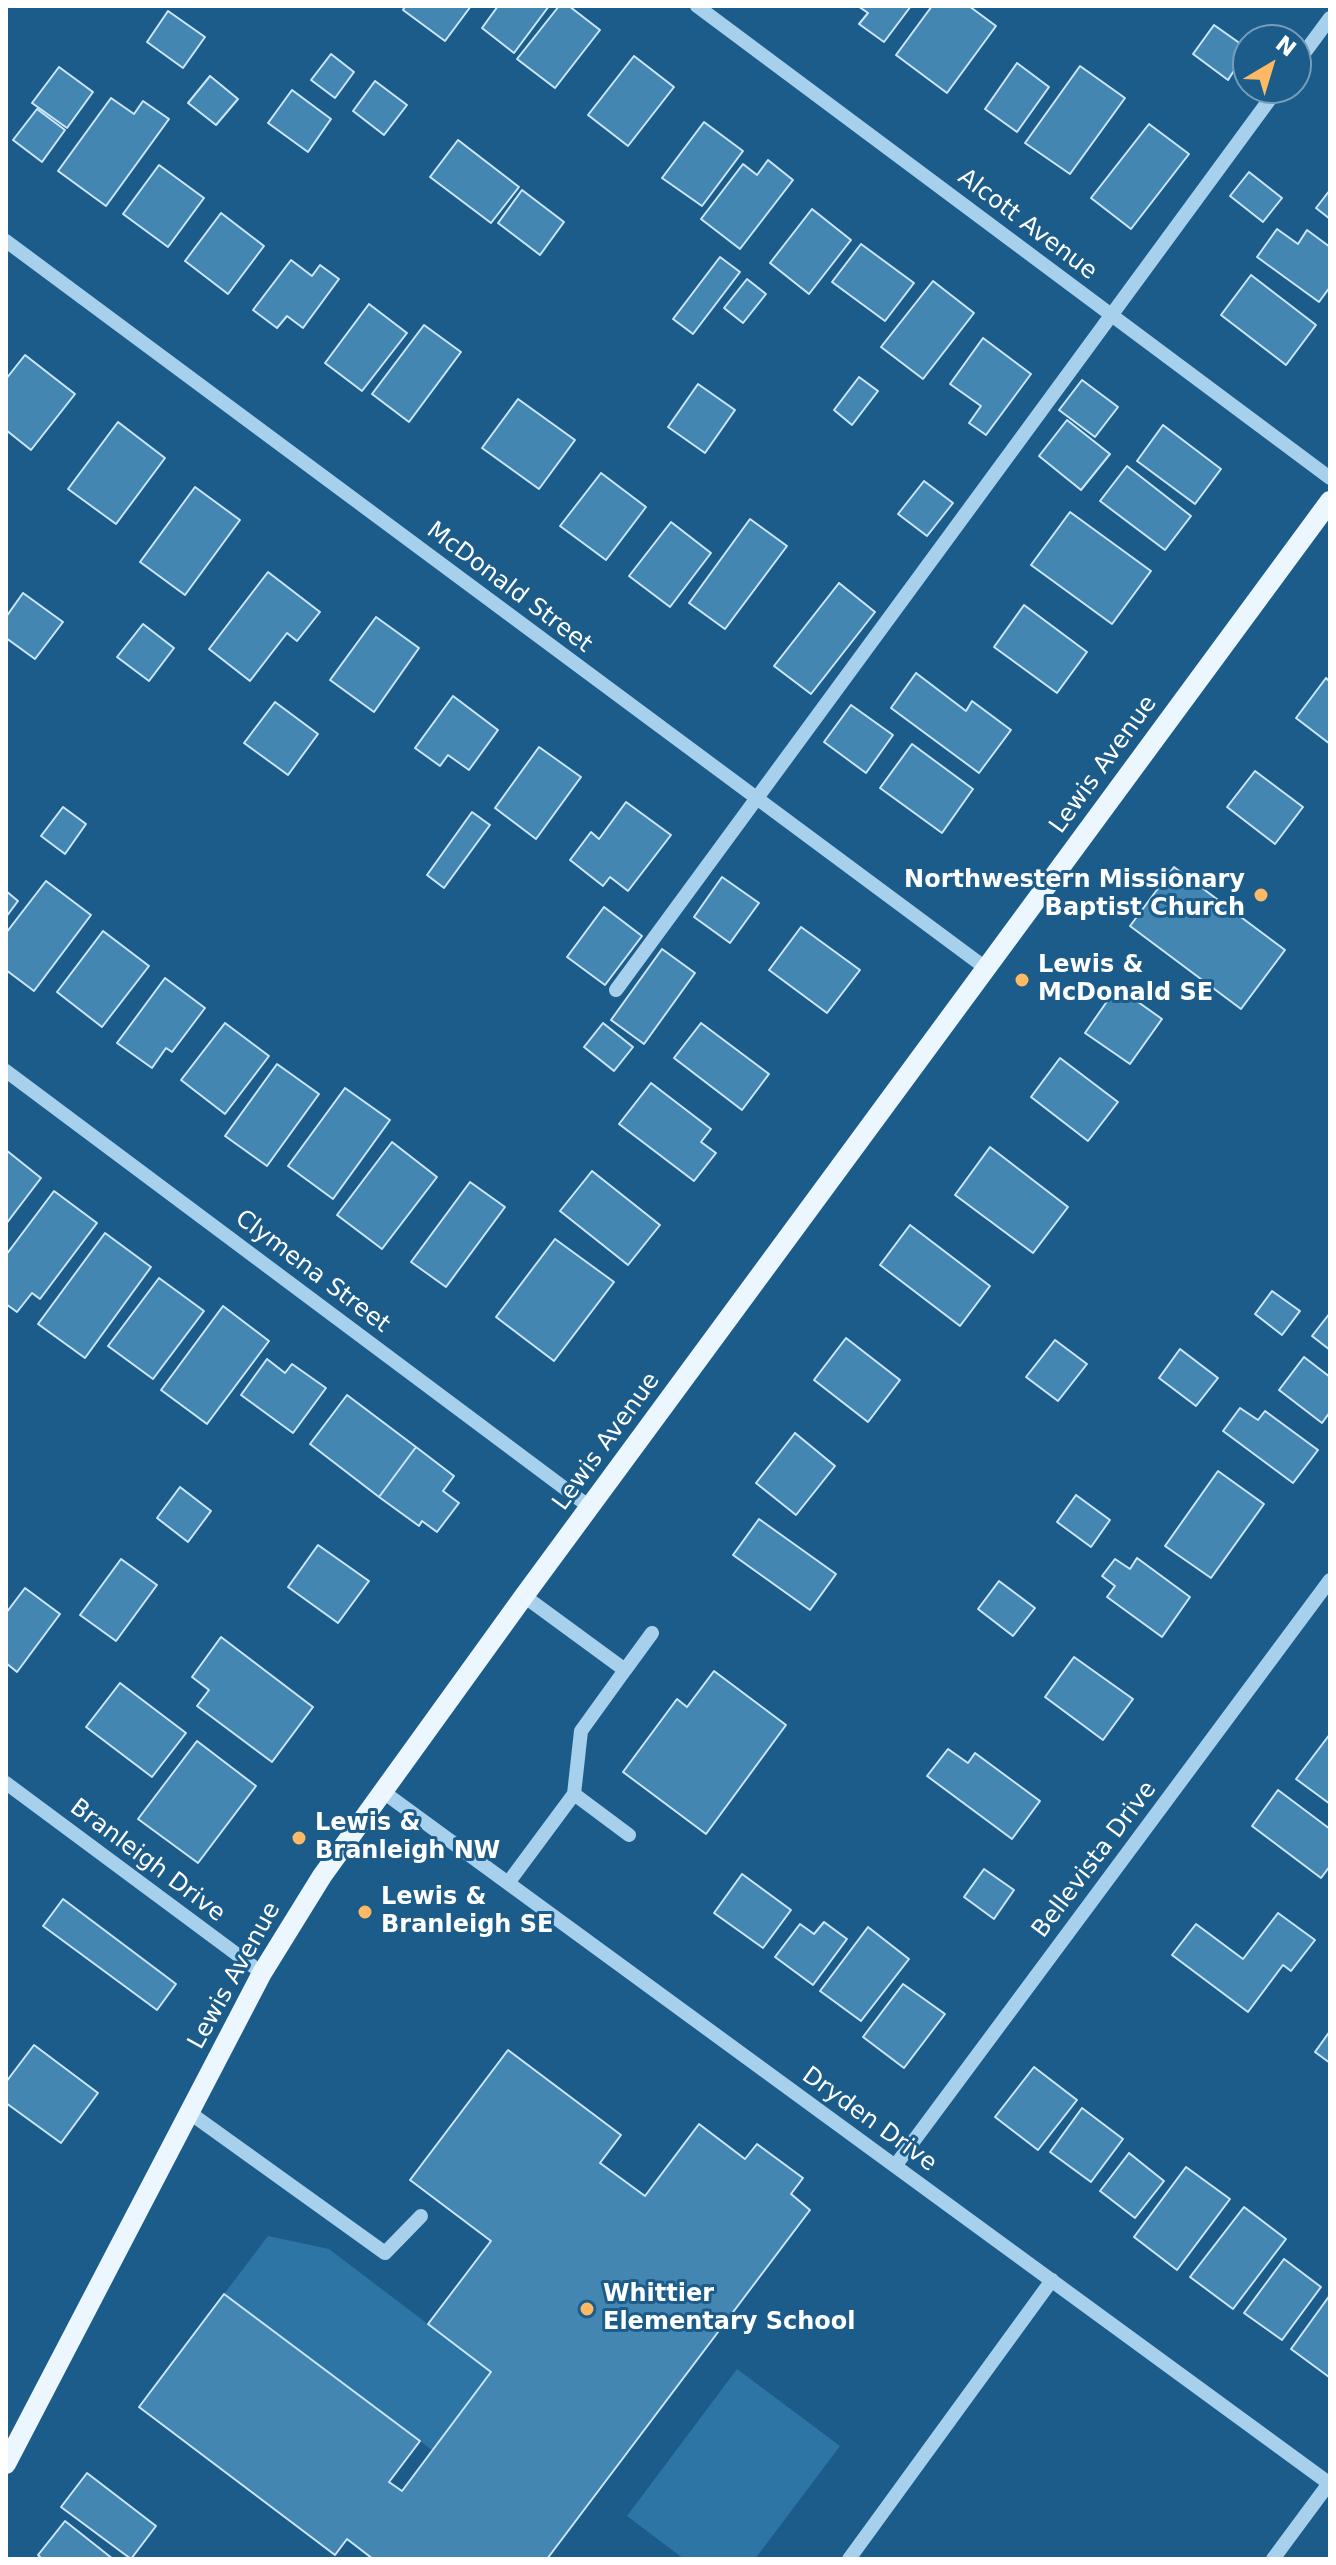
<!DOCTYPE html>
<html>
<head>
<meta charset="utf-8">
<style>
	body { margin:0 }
	#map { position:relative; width:1336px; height:2565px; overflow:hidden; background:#1c5c8a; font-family:"DejaVu Sans",sans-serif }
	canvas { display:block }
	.frame { position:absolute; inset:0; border:8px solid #fff; pointer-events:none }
	.north { position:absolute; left:1232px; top:24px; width:80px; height:80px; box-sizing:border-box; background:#1c5c8a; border:2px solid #779db9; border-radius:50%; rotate:38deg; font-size:22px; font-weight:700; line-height:32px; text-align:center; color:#fff }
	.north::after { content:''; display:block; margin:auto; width:28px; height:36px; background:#fdb963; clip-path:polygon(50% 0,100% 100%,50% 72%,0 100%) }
</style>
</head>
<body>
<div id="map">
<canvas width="1336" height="2565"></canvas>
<div class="frame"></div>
<div class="north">N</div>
</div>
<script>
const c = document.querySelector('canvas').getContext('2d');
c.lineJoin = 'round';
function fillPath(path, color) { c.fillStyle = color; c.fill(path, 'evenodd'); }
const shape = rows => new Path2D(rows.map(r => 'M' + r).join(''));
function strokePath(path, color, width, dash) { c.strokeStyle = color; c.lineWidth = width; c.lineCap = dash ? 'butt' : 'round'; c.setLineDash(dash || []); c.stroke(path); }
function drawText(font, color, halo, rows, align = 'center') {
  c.font = font + ' "DejaVu Sans",sans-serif'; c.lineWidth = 6; c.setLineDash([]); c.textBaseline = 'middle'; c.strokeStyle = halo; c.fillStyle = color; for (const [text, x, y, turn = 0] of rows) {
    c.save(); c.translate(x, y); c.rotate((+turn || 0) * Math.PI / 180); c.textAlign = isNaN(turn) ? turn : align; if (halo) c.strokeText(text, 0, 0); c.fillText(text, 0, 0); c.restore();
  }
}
const green = shape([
	[268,2236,329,2249,491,2372,432,2450,224,2294],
	[737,2369,840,2446,755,2559,684,2559,627,2516]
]);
const building = shape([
	[405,6,471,6,445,41,403,10,405,6],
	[498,6,549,6,514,53,482,28,498,6],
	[559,6,569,6,600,30,555,88,517,59,559,6],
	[858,6,911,6,884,42,859,24,868,13,858,6],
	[932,6,969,6,996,26,947,93,896,55,932,6],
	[168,11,205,37,183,68,147,42,168,11],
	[1214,25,1248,49,1228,80,1193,54,1214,25],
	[331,54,354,72,335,98,311,80,331,54],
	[634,56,674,87,628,146,588,115,634,56],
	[1017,63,1049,87,1017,132,985,109,1017,63],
	[1080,66,1125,98,1070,174,1025,143,1080,66],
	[59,67,93,92,67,128,32,103,59,67],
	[210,76,238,99,216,125,188,103,210,76],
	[375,81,407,105,384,135,353,111,375,81],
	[292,90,331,119,308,152,268,123,292,90],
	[111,98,134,114,143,101,169,119,106,206,58,171,111,98],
	[37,109,65,130,42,162,13,140,37,109],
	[704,122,743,151,702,206,662,178,704,122],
	[1149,124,1189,154,1131,229,1091,198,1149,124],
	[458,140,519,187,491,223,430,177,458,140],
	[768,160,793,180,740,249,701,219,743,164,757,175,768,160],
	[159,165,204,198,168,247,123,214,159,165],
	[1249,172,1282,198,1263,222,1230,196,1249,172],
	[522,190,564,222,540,255,498,223,522,190],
	[1330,190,1330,219,1316,208,1330,190],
	[812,209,851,240,809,294,770,263,812,209],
	[221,213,264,246,228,294,185,261,221,213],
	[1277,229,1298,244,1307,230,1330,247,1330,287,1319,302,1257,257,1277,229],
	[861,244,914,283,885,321,832,282,861,244],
	[720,257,740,272,693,334,673,319,720,257],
	[291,260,312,276,320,265,339,279,303,328,287,316,277,328,253,310,291,260],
	[1251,275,1316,325,1286,365,1221,315,1251,275],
	[747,279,766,294,743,323,724,308,747,279],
	[933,281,974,313,923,379,881,347,933,281],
	[369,304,407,333,362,391,325,363,369,304],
	[424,325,461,352,409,422,372,394,424,325],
	[983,338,1031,374,986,435,969,423,981,406,950,384,983,338],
	[25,355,75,394,31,450,6,430,6,379,25,355],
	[859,377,878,391,852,425,834,410,859,377],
	[1082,380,1118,407,1095,437,1059,410,1082,380],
	[698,384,735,410,705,453,668,427,698,384],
	[518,399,575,440,539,489,482,448,518,399],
	[1067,420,1110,454,1081,490,1039,456,1067,420],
	[118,422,165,458,116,524,68,489,118,422],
	[1163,425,1221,469,1195,504,1137,461,1163,425],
	[1127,466,1191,516,1165,550,1100,501,1127,466],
	[601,473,646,507,606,560,560,526,601,473],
	[924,481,953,503,927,536,898,514,924,481],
	[195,487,240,520,185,595,140,562,195,487],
	[1070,512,1151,571,1112,624,1031,565,1070,512],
	[750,519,787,546,725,629,689,603,750,519],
	[671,522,711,553,670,607,629,576,671,522],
	[268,572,320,612,297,641,287,633,250,681,209,649,268,572],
	[839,583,875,612,811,694,774,666,839,583],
	[23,593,63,622,35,659,6,638,6,617,23,593],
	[1024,605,1087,652,1057,693,994,647,1024,605],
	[376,617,419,648,374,712,330,680,376,617],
	[143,624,174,648,149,681,117,657,143,624],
	[916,673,966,711,972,701,1011,730,979,773,891,708,916,673],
	[1326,678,1330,682,1330,744,1296,718,1326,678],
	[453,696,498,730,469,770,448,755,440,766,415,748,453,696],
	[275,702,318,734,288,775,244,743,275,702],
	[851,705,893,735,866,773,824,742,851,705],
	[912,744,973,789,942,833,880,788,912,744],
	[539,747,581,777,536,839,495,808,539,747],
	[1255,771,1303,807,1275,844,1227,807,1255,771],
	[626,802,671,835,628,891,610,877,603,886,570,860,591,832,599,839,626,802],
	[63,807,86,824,65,854,41,836,63,807],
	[472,812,490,825,444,888,427,875,472,812],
	[1174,867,1285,950,1241,1009,1130,926,1174,867],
	[722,877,759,903,730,943,694,917,722,877],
	[46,881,91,915,34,991,6,970,6,933,46,881],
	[6,891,18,901,6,917,6,891],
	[604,907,642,936,605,985,567,957,604,907],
	[801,927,860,970,827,1013,769,970,801,927],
	[103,931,149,966,102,1027,57,992,103,931],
	[662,949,695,973,644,1044,611,1020,662,949],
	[165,978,205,1008,172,1052,166,1048,152,1068,117,1043,165,978],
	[1117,987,1162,1019,1130,1064,1085,1033,1117,987],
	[225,1023,269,1056,225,1114,181,1080,225,1023],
	[603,1023,633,1047,614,1071,584,1047,603,1023],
	[701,1023,769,1074,742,1110,674,1058,701,1023],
	[1060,1058,1118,1102,1088,1141,1031,1097,1060,1058],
	[277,1064,319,1094,267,1166,225,1136,277,1064],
	[651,1083,711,1129,701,1142,716,1153,694,1181,619,1124,651,1083],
	[345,1088,390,1120,333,1199,288,1166,345,1088],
	[392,1142,437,1177,382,1249,337,1215,392,1142],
	[990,1147,1068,1207,1033,1253,955,1195,990,1147],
	[6,1150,41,1178,6,1224,6,1150],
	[592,1171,660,1225,628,1265,560,1211,592,1171],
	[470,1182,505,1207,446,1287,411,1262,470,1182],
	[54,1191,97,1223,40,1299,32,1293,17,1312,6,1304,6,1255,54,1191],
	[910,1225,990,1286,960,1326,880,1265,910,1225],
	[105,1233,151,1267,85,1358,38,1324,105,1233],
	[555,1239,614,1282,554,1361,496,1317,555,1239],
	[159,1278,204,1311,153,1379,108,1346,159,1278],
	[1272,1291,1300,1311,1282,1335,1255,1314,1272,1291],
	[223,1306,269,1341,207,1424,161,1390,223,1306],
	[1330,1313,1330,1350,1312,1336,1330,1313],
	[846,1338,900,1380,868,1422,814,1380,846,1338],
	[1055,1340,1087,1364,1058,1401,1026,1377,1055,1340],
	[1180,1349,1218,1378,1196,1406,1159,1378,1180,1349],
	[1304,1357,1330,1377,1330,1412,1322,1423,1279,1390,1304,1357],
	[267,1359,285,1373,292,1364,326,1388,293,1433,241,1395,267,1359],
	[347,1395,416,1447,379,1497,310,1444,347,1395],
	[1240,1408,1258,1420,1265,1411,1318,1450,1293,1483,1223,1431,1240,1408],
	[795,1433,835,1466,796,1515,756,1483,795,1433],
	[416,1447,454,1476,443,1491,459,1503,437,1532,422,1521,419,1526,379,1497,416,1447],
	[1218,1471,1264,1504,1211,1578,1165,1546,1218,1471],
	[180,1487,211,1511,188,1542,157,1518,180,1487],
	[1076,1495,1110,1520,1091,1547,1057,1522,1076,1495],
	[759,1519,836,1574,810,1610,733,1555,759,1519],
	[318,1545,369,1581,338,1623,288,1587,318,1545],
	[1137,1558,1190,1597,1162,1637,1107,1597,1115,1586,1102,1576,1115,1559,1130,1569,1137,1558],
	[121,1559,157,1585,116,1641,80,1615,121,1559],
	[999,1581,1035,1608,1013,1636,978,1609,999,1581],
	[25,1588,60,1614,17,1672,6,1663,6,1613,25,1588],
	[221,1637,313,1707,272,1762,197,1706,209,1690,192,1677,221,1637],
	[1074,1657,1133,1699,1103,1740,1045,1697,1074,1657],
	[714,1671,786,1725,706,1834,623,1772,677,1699,687,1707,714,1671],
	[120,1683,186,1733,152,1777,86,1727,120,1683],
	[1330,1734,1330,1804,1296,1779,1330,1734],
	[197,1741,256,1786,198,1863,138,1819,197,1741],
	[948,1749,968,1763,975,1753,1040,1801,1012,1839,927,1776,948,1749],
	[1278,1790,1330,1829,1330,1866,1321,1878,1252,1826,1278,1790],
	[984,1869,1014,1890,994,1919,964,1897,984,1869],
	[742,1874,791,1910,763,1948,714,1913,742,1874],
	[63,1899,176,1984,157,2010,43,1926,63,1899],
	[1278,1913,1315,1940,1291,1971,1283,1965,1248,2012,1172,1955,1196,1924,1243,1959,1278,1913],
	[824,1922,847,1939,813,1985,775,1957,800,1924,814,1934,824,1922],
	[868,1927,909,1959,861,2021,820,1991,868,1927],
	[903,1984,945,2014,904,2068,863,2037,903,1984],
	[1330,2031,1330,2063,1315,2052,1330,2031],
	[34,2045,98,2093,61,2143,6,2103,6,2082,34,2045],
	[508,2050,621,2135,600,2163,645,2196,699,2124,745,2159,757,2144,803,2178,791,2194,810,2210,547,2559,373,2559,347,2539,335,2555,139,2407,224,2294,420,2441,389,2482,402,2491,491,2372,428,2324,491,2241,410,2180,508,2050],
	[1034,2067,1077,2100,1038,2150,995,2117,1034,2067],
	[1082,2108,1123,2139,1091,2182,1050,2152,1082,2108],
	[1129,2153,1164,2181,1135,2218,1100,2191,1129,2153],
	[1186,2167,1230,2199,1177,2270,1134,2237,1186,2167],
	[1244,2207,1286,2239,1233,2309,1190,2277,1244,2207],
	[1284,2259,1321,2287,1282,2340,1244,2313,1284,2259],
	[1330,2295,1330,2376,1329,2377,1291,2349,1330,2295],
	[87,2473,156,2526,131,2559,61,2507,87,2473],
	[65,2521,113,2559,42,2559,38,2555,65,2521]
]);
const minor = shape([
	[697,6,1330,478],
	[1296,64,1330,18],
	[6,241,987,969],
	[616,990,1278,88],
	[6,1071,591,1508],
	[625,1670,652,1633],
	[6,1783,262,1973],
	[382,1791,1330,2484],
	[574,1794,629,1835],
	[508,1883,574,1794,581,1731,625,1670,524,1596],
	[190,2113,385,2253,421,2216],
	[895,2166,1330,1580],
	[849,2559,1052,2280],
	[1273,2559,1330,2482]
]);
const major = shape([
	[6,2464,262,1973,322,1876,524,1596,1330,501]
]);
const markers = [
	[1261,895,8,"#fdb963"],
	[1022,980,8,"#fdb963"],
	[299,1838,8,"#fdb963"],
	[365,1912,8,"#fdb963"],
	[587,2309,8,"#fdb963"]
];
const streetNames = [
	["Alcott Avenue",1027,225,37],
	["McDonald Street",509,588,37],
	["Lewis Avenue",1104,765,-54],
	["Clymena Street",312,1272,37],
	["Lewis Avenue",607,1442,-54],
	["Bellevista Drive",1095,1860,-53],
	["Branleigh Drive",147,1861,37],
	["Lewis Avenue",235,1976,-61],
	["Dryden Drive",869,2120,36]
];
const poiNames = [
	["Northwestern Missionary",1245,881,"right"],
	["Baptist Church",1245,909,"right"],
	["Lewis &",1038,966],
	["McDonald SE",1038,994],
	["Lewis &",315,1824],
	["Branleigh NW",315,1852],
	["Lewis &",381,1898],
	["Branleigh SE",381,1926],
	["Whittier",603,2295],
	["Elementary School",603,2323]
];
fillPath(green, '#2c75a5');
fillPath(building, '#4486b2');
strokePath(building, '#cbe7f9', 2);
strokePath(minor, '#a6d0ec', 14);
strokePath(major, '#ebf6ff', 20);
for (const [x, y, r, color] of markers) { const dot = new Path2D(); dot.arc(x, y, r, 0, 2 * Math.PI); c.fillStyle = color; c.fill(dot); strokePath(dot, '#1c5c8a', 3); }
drawText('24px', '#fff', '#1c5c8a', streetNames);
drawText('bold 24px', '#fff', '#1c5c8a', poiNames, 'left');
</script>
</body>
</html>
